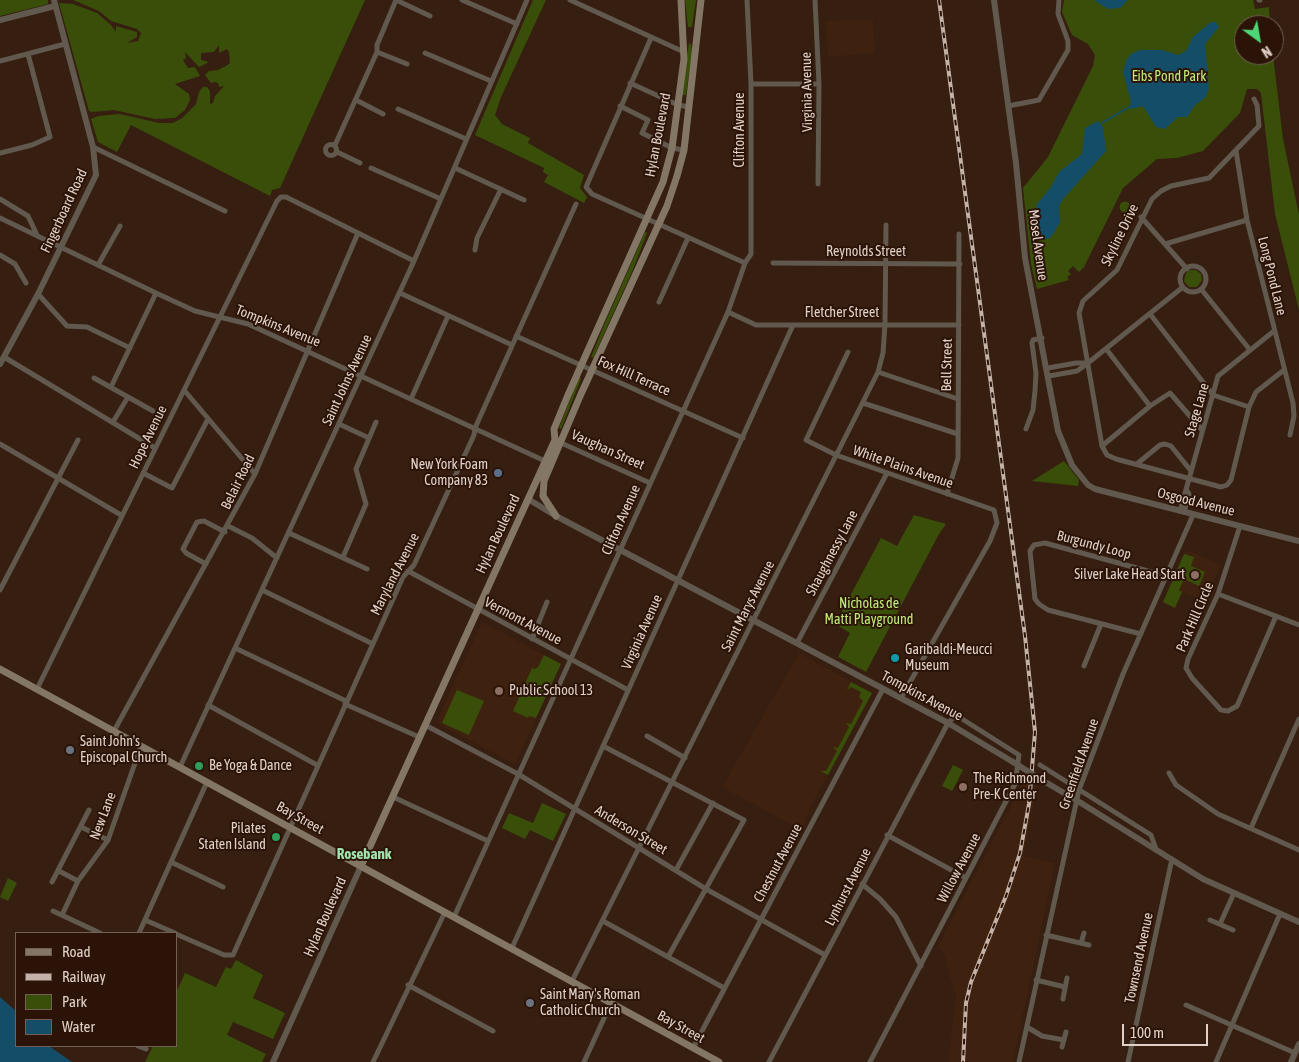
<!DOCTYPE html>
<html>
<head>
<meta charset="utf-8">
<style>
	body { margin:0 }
	#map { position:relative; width:1299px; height:1062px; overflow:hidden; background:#361e10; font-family:"Asap Condensed",sans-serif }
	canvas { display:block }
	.legend { position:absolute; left:15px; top:932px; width:162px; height:115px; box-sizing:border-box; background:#2b1407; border:1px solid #745f54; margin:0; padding:6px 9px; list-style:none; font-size:15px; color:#e1d0c8 }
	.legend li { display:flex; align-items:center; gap:10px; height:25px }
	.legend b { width:25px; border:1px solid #745f54 }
	.north { position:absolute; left:1234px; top:15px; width:50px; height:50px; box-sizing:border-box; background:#2b1407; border:1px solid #745f54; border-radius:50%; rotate:148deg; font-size:14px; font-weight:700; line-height:20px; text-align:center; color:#e1d0c8 }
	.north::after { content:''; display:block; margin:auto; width:18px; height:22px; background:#4ed676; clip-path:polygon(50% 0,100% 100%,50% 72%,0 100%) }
	.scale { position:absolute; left:1122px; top:1024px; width:86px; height:22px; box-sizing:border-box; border:2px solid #e1d0c8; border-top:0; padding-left:6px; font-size:15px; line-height:18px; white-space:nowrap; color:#e1d0c8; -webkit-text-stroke:4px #2b1407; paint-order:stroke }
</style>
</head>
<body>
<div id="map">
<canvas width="1299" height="1062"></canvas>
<ul class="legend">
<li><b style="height:6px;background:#837665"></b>Road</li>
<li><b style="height:6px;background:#c4b2a9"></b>Railway</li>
<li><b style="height:14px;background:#394f09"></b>Park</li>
<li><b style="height:14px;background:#134d67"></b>Water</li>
</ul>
<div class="north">N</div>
<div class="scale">100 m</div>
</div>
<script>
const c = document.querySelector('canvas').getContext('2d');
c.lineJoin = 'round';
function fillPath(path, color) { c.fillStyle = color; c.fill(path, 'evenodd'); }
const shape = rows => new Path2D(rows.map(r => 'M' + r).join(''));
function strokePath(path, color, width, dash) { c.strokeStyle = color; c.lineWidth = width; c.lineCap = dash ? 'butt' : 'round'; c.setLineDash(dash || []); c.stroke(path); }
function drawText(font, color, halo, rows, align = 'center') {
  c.font = font + ' "Asap Condensed",sans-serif'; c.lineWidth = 4; c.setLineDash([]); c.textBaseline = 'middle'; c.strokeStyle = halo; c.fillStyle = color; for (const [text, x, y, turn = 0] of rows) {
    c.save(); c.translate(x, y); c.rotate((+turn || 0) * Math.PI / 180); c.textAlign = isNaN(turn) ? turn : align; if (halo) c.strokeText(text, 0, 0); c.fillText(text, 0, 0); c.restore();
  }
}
const built = shape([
	[873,19,875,53,828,57,826,21],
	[1186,550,1221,564,1205,602,1182,592,1175,608,1163,602],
	[482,622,561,664,515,764,436,723],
	[799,653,872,693,810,808,803,831,722,787],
	[1025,779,1037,786,1023,856,1055,863,1013,1062,948,1062,956,997,943,951,937,948]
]);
const green = shape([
	[0,0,48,0,48,4,0,16],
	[73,0,365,0,280,188,272,190,270,196,131,125,117,152,98,142,91,119,98,116,120,114,159,123,173,123,182,118,196,104,199,92,203,87,207,87,210,91,210,104,213,103,215,96,224,86,219,87,218,83,215,82,211,83,205,75,209,71,218,70,226,66,230,63,229,52,227,49,219,53,219,45,214,52,201,53,201,60,209,62,199,67,185,52,186,58,183,60,186,65,188,68,195,67,200,76,175,84,189,94,190,100,185,110,175,118,155,119,114,110,92,112,89,111,59,3,73,4,97,13,111,25,116,32,116,26,137,32,137,37,127,43,138,41,141,33,137,29,111,21,99,11],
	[533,0,546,0,501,97,495,115,502,124,530,138,528,143,584,175,580,188,587,197,584,203,544,182,548,175,543,172,544,168,475,135],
	[685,0,696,0,692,27,688,27],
	[1064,0,1253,0,1255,9,1269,7,1270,25,1244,25,1244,55,1273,55,1283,139,1299,215,1299,310,1275,214,1261,93,1257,89,1247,89,1240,113,1203,151,1177,158,1157,159,1123,188,1084,267,1079,272,1073,266,1068,271,1071,274,1067,277,1069,280,1037,289,1031,264,1023,188,1048,157,1093,66,1095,55,1088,44,1072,35,1062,12],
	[689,43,691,44,692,52,686,95,681,95],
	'1119.5 207a5.5 5.5 0 1 1 11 0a5.5 5.5 0 1 1-11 0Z',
	[645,232,647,233,632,272,593,358,591,357,604,325],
	[1190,270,1196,270,1201,274,1202,280,1197,287,1189,287,1184,281,1186,273],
	[579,377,581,379,561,429,559,428],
	[1064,461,1079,480,1078,486,1032,481],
	[914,515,946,524,939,534,866,672,838,657,850,633,835,624,881,538,897,546],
	[1184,554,1194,557,1191,566,1205,572,1199,586,1184,579,1179,590,1182,592,1175,608,1163,602],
	[544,655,561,664,536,718,529,716,528,718,513,711,532,668,535,669,538,667],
	[851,682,872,693,828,775,820,771,826,771,837,751,833,747,838,748,849,727,846,723,851,724,863,701,859,697,861,692,851,687,847,690],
	[457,690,484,701,469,735,442,723],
	[953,765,963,770,952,791,942,786],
	[542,803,566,814,553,841,530,830,525,839,502,828,509,813,533,823],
	[8,878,17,883,8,901,0,897],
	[236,960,263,975,253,998,285,1013,273,1039,233,1022,227,1035,266,1054,262,1062,145,1062,153,1046,176,1046,176,993,185,973,216,987,226,967,231,969]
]);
const water = shape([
	[1094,0,1128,0,1120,8,1108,9],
	[1211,22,1216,22,1219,27,1205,44,1209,89,1205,98,1195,105,1187,117,1178,117,1165,129,1156,127,1143,106,1132,109,1129,107,1131,102,1123,72,1126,61,1131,54,1140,50,1162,50,1178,55,1186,51,1193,37],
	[1098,121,1103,127,1106,151,1064,198,1059,206,1060,222,1055,231,1050,238,1041,240,1035,233,1033,223,1037,204,1051,187,1059,172,1082,154,1085,128],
	[0,997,16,1011,16,1046,59,1046,79,1062,0,1062]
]);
const pier = shape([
	[49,1046,63,1046,82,1062,72,1062]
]);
const stream = shape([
	[1102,123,1129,107]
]);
const minor = shape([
	[396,0,430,16],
	[462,0,517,24],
	[570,0,684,52],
	[815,0,819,84,818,184],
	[1259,0,1260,0],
	[651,38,586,187,592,194,745,263],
	[377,52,407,64],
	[425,53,491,81],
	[0,61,65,44],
	[630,83,678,105,689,107],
	[751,84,819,84],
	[1254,99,1257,105,1259,126,1209,178,1171,186,1161,191,1152,199,1117,270,1083,301,1079,313,1102,446,1107,455,1116,459,1221,487,1227,485,1231,480,1249,407,1256,392,1284,370],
	[356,100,383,114],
	[620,106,648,120,642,133,672,148,684,150],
	[1008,106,1039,100,1068,50,1068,41,1058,14,1059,0],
	[398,109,466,139],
	'325.5 150a5.5 5.5 0 1 1 11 0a5.5 5.5 0 1 1-11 0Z',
	[335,145,377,52,377,45,396,0],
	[93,147,225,211],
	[1236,151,1247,220,1293,403,1294,416,1290,435],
	[337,152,360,163],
	[0,153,32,145,50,137,28,54],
	[371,168,441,199],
	[455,168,524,200],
	[0,199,28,216,37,235],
	[1141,217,1187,269],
	[0,218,156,293,195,311,248,324,545,461],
	[1165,244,1247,220],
	[475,250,477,238,501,189],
	[0,255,15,264,26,283],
	[773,263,960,264],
	[98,265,120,226],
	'1180 279a13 13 0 1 1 26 0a13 13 0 1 1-26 0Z',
	[1201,289,1250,350],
	[400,293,512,345],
	[38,294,67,326,87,327,130,348],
	[659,302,688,238],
	[728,312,756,325,959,325],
	[1150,314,1213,395,1249,407],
	[516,336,743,438],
	[1107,350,1150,406],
	[848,352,806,440,836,455,994,510,997,523,990,541,901,698],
	[4,357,155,448],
	[1088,363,1183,287],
	[1048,368,1076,363,1088,363,1077,371,1049,376],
	[878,372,958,399],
	[94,378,153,411],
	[111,387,156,293],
	[184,390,255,474],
	[411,399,448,316],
	[863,403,958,434],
	[113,422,128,397],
	[339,424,369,438],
	[1026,429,1033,410,1035,391,1036,373,1032,343,1033,340,1042,338],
	[559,442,650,483],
	[0,444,121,515],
	[1102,446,1150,406,1170,393,1202,430],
	[1138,463,1160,445,1165,444,1171,446,1191,471],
	[143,473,172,488,208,419],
	[947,494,958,458,959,234],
	[1180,511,1218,376,1274,331],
	[1184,512,1189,494,1187,491],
	[228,526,252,538,277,558],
	[1240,526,1218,594,1188,659,1186,668,1192,678,1221,710,1228,711,1237,706,1276,616],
	[289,533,367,569],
	[343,557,366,504,356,469,376,422],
	[206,564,186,553,183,549,197,522,204,521,225,532],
	[408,571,628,690],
	[0,590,78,440],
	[262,590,373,644],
	[1218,594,1299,625],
	[1141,634,1048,610,1039,604,1035,599,1030,551,1034,545,1045,543,1166,576],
	[532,639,547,602],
	[797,643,887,473],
	[235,648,346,701],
	[1084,666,1101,624],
	[37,689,277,201,281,197,286,197,414,261],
	[345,704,419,737],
	[208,705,317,765],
	[425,725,518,774,706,889,825,955],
	[114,731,255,474,358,233],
	[647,736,685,758],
	[603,746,744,820,668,957],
	[1040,765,1151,835,1156,849],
	[180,767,414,261,527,0],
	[1169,773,1176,785,1218,814,1299,850],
	[393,797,488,841],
	[81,827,108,840],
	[1251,828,1299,719],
	[887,835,966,878],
	[171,862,223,887],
	[676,870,713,803],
	[59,871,78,881],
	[52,882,89,810],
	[862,884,880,899,896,917,921,966],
	[53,911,100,933],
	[62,915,78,881,108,840,141,746],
	[454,917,728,312,745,263,751,254,751,84,747,0],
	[145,920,175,933],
	[1210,920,1233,930],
	[603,921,724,988],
	[1220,924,1234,893],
	[139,933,207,782],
	[176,934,224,955,233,955,403,577,414,565,474,435,475,428,576,204],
	[1046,935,1089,945],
	[1081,943,1084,933],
	[512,948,793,325],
	[1036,980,1065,987],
	[572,981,878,372,883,353,885,324,886,225],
	[408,985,493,1031],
	[1063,999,1067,978],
	[1186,1005,1295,1053],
	[1027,1027,1042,1036,1064,1040],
	[138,1046,146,1049],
	[1062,1047,1066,1032],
	[693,1048,883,689],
	[373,1062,445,912],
	[584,1062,611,1003],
	[769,1062,948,723,953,718,959,717,1019,755,1015,784,870,1062],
	[1019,1062,1079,790,1123,674,1193,515],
	[1128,1062,1172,859],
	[1216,1062,1280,914]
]);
const tertiary = shape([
	[994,0,1016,163,1025,258,1058,431,1072,465,1088,485,1095,489,1299,541],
	[0,20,55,6],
	[0,364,38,294,96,175,93,147,54,0],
	[528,499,556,516,948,723,1013,762],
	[1037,777,1069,796],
	[1081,803,1203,879,1299,922],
	[273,1062,361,866],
	[1291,1062,1299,1044]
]);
const secondary = shape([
	[556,516,543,496,544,481,581,394,667,206,677,176,684,150,701,0],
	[0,669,719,1062],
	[361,866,555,440,554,429,568,395,663,182,672,148,684,59,681,0]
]);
const rail = shape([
	[939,0,1025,636,1035,732,1029,804,1020,853,1006,896,971,982,966,1003,963,1062]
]);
const tertiaryBridge = shape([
	[1013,762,1037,777],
	[1069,796,1081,803]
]);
const markers = [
	[498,473,5,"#5c6f8a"],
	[1195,575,5,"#8d6e63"],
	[895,658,5,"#0f9aa8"],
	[499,691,5,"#8d6e63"],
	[70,750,5,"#6b7280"],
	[199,766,5,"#2e9e5b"],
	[963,787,5,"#8d6e63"],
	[276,837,5,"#2e9e5b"],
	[530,1003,5,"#6b7280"]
];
const parkNames = [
	["Eibs Pond Park",1169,77],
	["Nicholas de",869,604],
	["Matti Playground",869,620]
];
const streetNames = [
	["Virginia Avenue",807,92,-91],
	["Clifton Avenue",740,130,-90],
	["Hylan Boulevard",658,135,-79],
	["Fingerboard Road",64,211,-65],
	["Skyline Drive",1120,235,-64],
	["Mosel Avenue",1038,245,82],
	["Reynolds Street",866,252],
	["Long Pond Lane",1272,276,76],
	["Fletcher Street",842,313],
	["Tompkins Avenue",278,326,22],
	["Bell Street",947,365,-89],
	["Fox Hill Terrace",634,376,24],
	["Saint Johns Avenue",347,380,-65],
	["Stage Lane",1197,410,-74],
	["Hope Avenue",148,437,-64],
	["Vaughan Street",608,450,24],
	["White Plains Avenue",903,467,19],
	["Belair Road",238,482,-64],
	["Osgood Avenue",1196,502,14],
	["Clifton Avenue",621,520,-66],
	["Hylan Boulevard",498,534,-65],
	["Burgundy Loop",1094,545,15],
	["Shaughnessy Lane",832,553,-62],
	["Maryland Avenue",395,574,-63],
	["Saint Marys Avenue",748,606,-63],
	["Park Hill Circle",1195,617,-67],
	["Vermont Avenue",523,621,28],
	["Virginia Avenue",642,632,-66],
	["Tompkins Avenue",922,696,28],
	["Greenfield Avenue",1079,764,-71],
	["New Lane",103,816,-69],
	["Bay Street",300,818,29],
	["Anderson Street",631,830,31],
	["Chestnut Avenue",778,863,-62],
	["Willow Avenue",959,868,-62],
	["Lynhurst Avenue",848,887,-63],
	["Hylan Boulevard",325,917,-66],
	["Townsend Avenue",1139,958,-78],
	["Bay Street",681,1027,29]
];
const poiNames = [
	["New York Foam",488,465,"right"],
	["Company 83",488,481,"right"],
	["Silver Lake Head Start",1185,575,"right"],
	["Garibaldi-Meucci",905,650],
	["Museum",905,666],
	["Public School 13",509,691],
	["Saint John's",80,742],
	["Episcopal Church",80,758],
	["Be Yoga & Dance",209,766],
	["The Richmond",973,779],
	["Pre-K Center",973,795],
	["Pilates",266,829,"right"],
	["Staten Island",266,845,"right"],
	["Saint Mary's Roman",540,995],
	["Catholic Church",540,1011]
];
const neighbourhoodNames = [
	["Rosebank",364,854]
];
fillPath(built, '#3f210f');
fillPath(green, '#394f09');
fillPath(water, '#134d67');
fillPath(pier, '#361e10');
strokePath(stream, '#134d67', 2);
strokePath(minor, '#61594e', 5);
strokePath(tertiary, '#61594e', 6);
strokePath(secondary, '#837665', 7);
strokePath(rail, '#c4b2a9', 4);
strokePath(rail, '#2b1407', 2, [5.5]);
strokePath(tertiaryBridge, '#61594e', 6);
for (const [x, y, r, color] of markers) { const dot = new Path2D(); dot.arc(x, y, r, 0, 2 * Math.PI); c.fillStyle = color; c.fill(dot); strokePath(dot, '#2b1407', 2); }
drawText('14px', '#bfea78', '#2b1407', parkNames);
drawText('14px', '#e1d0c8', '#2b1407', streetNames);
drawText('14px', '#e1d0c8', '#2b1407', poiNames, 'left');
drawText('bold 15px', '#a1e3ad', '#2b1407', neighbourhoodNames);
</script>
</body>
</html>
